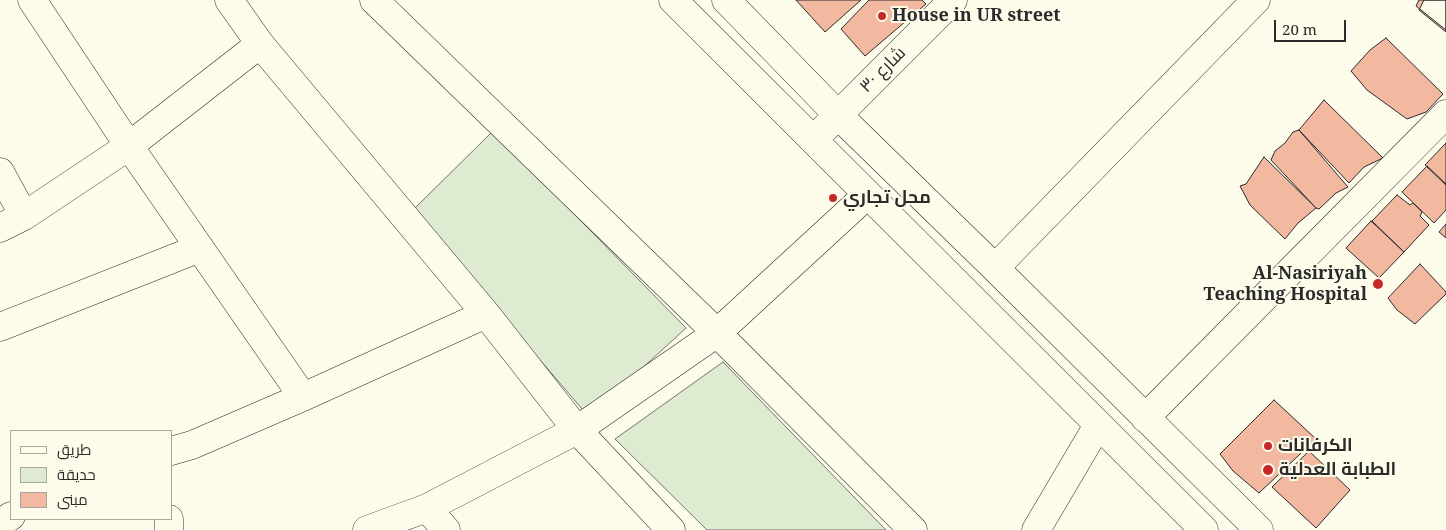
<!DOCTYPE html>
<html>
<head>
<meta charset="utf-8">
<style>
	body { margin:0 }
	#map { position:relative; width:1446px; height:530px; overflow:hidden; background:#fdfbea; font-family:"Noto Serif",Cairo,serif }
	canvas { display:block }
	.legend { position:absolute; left:10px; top:430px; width:162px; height:90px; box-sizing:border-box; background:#fdfbea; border:1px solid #a9a89e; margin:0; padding:6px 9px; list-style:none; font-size:15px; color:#2b2b2b }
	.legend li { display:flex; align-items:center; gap:10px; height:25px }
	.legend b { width:25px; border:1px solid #a9a89e }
	.scale { position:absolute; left:1274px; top:20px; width:72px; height:22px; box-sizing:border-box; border:2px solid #2b2b2b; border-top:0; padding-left:6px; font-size:15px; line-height:18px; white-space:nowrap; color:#2b2b2b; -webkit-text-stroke:4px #fdfbea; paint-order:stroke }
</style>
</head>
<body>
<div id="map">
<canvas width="1446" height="530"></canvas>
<ul class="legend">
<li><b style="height:6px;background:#fdfbea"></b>طريق</li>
<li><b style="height:14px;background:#deebd1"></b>حديقة</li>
<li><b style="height:14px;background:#f2b8a0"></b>مبنى</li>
</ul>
<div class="scale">20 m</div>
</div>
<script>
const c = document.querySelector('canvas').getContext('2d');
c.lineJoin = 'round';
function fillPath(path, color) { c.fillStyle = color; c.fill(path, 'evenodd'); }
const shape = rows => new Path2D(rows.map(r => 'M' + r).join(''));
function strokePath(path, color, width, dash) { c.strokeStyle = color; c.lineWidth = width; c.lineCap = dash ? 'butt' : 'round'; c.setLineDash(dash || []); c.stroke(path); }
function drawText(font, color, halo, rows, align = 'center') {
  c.font = font + ' "Noto Serif",Cairo,serif'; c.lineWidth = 4; c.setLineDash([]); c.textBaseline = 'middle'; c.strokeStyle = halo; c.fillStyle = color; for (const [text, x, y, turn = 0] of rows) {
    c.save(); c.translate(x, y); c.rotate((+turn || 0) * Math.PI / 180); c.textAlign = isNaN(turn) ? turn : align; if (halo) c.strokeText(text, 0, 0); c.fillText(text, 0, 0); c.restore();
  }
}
const green = shape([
	[493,131,686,328,589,417,412,211,493,131],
	[723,362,886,530,707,530,615,439,723,362]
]);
const building = shape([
	[796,0,861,0,825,32,796,0],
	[869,0,922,0,926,4,865,56,841,29,869,0],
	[1419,0,1446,0,1446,30,1416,6,1419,0],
	[1424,0,1446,0,1446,32,1419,10,1424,0],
	[1386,38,1443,94,1426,112,1407,119,1367,90,1351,71,1370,50,1386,38],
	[1324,100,1383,158,1364,167,1349,183,1299,130,1324,100],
	[1299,130,1348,187,1336,193,1319,209,1316,208,1271,160,1275,151,1285,143,1293,132,1299,130],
	[1446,143,1446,185,1425,165,1446,143],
	[1264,157,1316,208,1298,223,1285,239,1250,205,1240,186,1246,184,1264,157],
	[1427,166,1446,184,1446,210,1434,223,1402,192,1427,166],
	[1397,195,1410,205,1413,203,1422,212,1420,216,1429,225,1404,252,1372,221,1397,195],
	[1371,221,1404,252,1379,278,1346,248,1371,221],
	[1446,224,1446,238,1439,232,1446,224],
	[1420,264,1446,292,1446,294,1415,324,1397,310,1388,298,1420,264],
	[1274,400,1316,439,1259,493,1233,471,1220,454,1274,400],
	[1309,451,1350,490,1316,528,1272,487,1309,451]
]);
const minor = shape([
	[32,0,129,146,303,397],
	[229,0,260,44,486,314,577,430,671,530],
	[374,0,717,333,913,530],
	[673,0,1204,530],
	[726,0,838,115,995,268,1259,530],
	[825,128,953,0],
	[0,172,24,216],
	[0,228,24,216,129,146,260,44],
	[995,268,1256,0],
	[0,327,200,248],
	[1145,418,1446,114],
	[171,451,192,445,303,397,486,314],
	[427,508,446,530],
	[0,523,11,516],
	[169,530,169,519],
	[367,530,427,508,577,430,717,333,867,195],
	[1036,530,1098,425]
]);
const markers = [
	[882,16,5,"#c62828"],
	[833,198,5,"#c62828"],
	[1378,284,6,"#c62828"],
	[1268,446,5,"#c62828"],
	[1268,470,6,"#c62828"]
];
const poiNames = [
	["House in UR street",892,16],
	["محل تجاري",843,198],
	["Al-Nasiriyah",1367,274,"right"],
	["Teaching Hospital",1367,295,"right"],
	["الكرفانات",1278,446],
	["الطبابة العدلية",1279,470]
];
const streetNames = [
	["شارع ٣٠",883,70,-45]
];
fillPath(green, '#deebd1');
strokePath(green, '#74746e', 1);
fillPath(building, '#f2b8a0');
strokePath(building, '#2b2b2b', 1);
strokePath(minor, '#2b2b2b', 29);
strokePath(minor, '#fdfbea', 28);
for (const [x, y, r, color] of markers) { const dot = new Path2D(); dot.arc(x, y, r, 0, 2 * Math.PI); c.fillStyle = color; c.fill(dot); strokePath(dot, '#fdfbea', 2); }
drawText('bold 18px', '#2b2b2b', '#fdfbea', poiNames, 'left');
drawText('18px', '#2b2b2b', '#fdfbea', streetNames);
</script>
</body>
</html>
